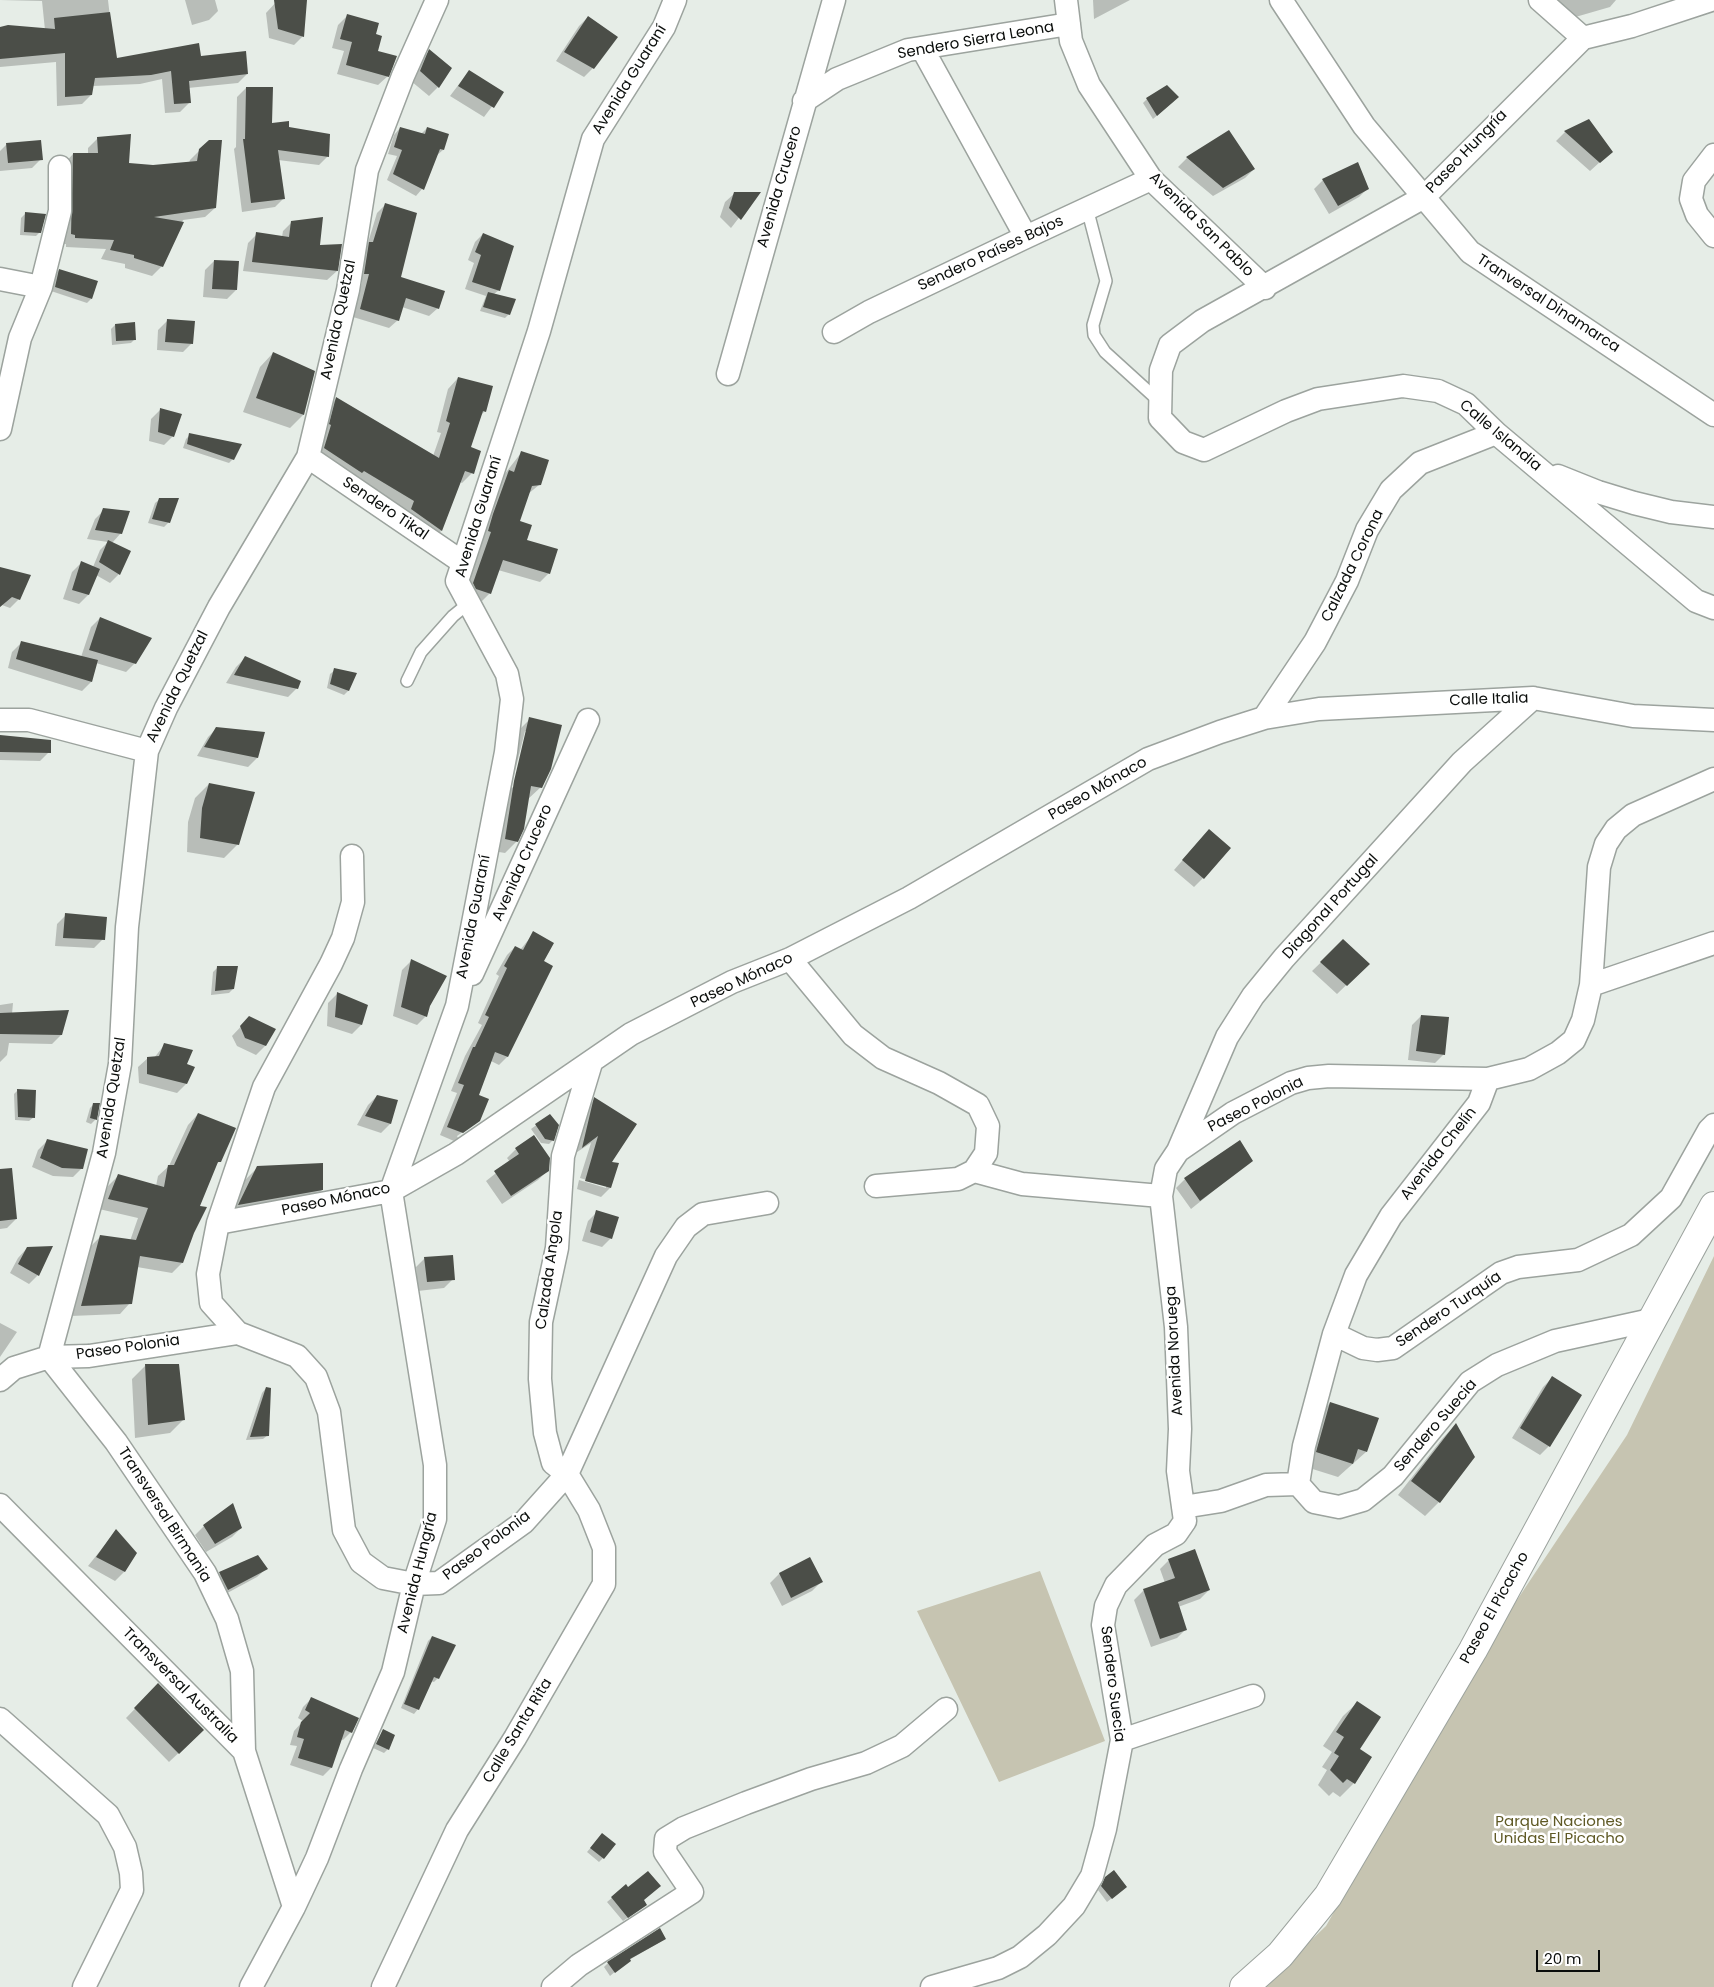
<!DOCTYPE html>
<html>
<head>
<meta charset="utf-8">
<style>
	body { margin:0 }
	#map { position:relative; width:1714px; height:1987px; overflow:hidden; background:#e6ede7; font-family:Poppins,sans-serif }
	canvas { display:block }
	.scale { position:absolute; left:1536px; top:1950px; width:64px; height:22px; box-sizing:border-box; border:2px solid #0a0d0b; border-top:0; padding-left:6px; font-size:15px; line-height:18px; white-space:nowrap; color:#0a0d0b; -webkit-text-stroke:4px #fff; paint-order:stroke }
</style>
</head>
<body>
<div id="map">
<canvas width="1714" height="1987"></canvas>
<div class="scale">20 m</div>
</div>
<script>
const c = document.querySelector('canvas').getContext('2d');
c.lineJoin = 'round';
function fillPath(path, color) { c.fillStyle = color; c.fill(path, 'evenodd'); }
const shape = rows => new Path2D(rows.map(r => 'M' + r).join(''));
function strokePath(path, color, width, dash) { c.strokeStyle = color; c.lineWidth = width; c.lineCap = dash ? 'butt' : 'round'; c.setLineDash(dash || []); c.stroke(path); }
function drawText(font, color, halo, rows, align = 'center') {
  c.font = font + ' Poppins,sans-serif'; c.lineWidth = 5; c.setLineDash([]); c.textBaseline = 'middle'; c.strokeStyle = halo; c.fillStyle = color; for (const [text, x, y, turn = 0] of rows) {
    c.save(); c.translate(x, y); c.rotate((+turn || 0) * Math.PI / 180); c.textAlign = isNaN(turn) ? turn : align; if (halo) c.strokeText(text, 0, 0); c.fillText(text, 0, 0); c.restore();
  }
}
const green = shape([
	[1714,1256,1714,1987,1262,1987,1326,1926,1475,1663,1627,1435],
	[1040,1571,1105,1741,999,1782,917,1611]
]);
const shadow = shape([
	[0,0,108,0,115,60,199,58,247,74,238,83,188,88,190,102,180,112,165,113,162,79,140,84,93,86,91,95,82,104,57,106,56,62,0,67,0,28,45,30,42,1],
	[185,0,215,0,218,11,209,20,192,25],
	[278,0,288,0,303,36,294,45,269,38,266,13],
	[1093,0,1130,0,1094,19],
	[1551,0,1616,0,1610,7,1572,18],
	[347,16,375,35,377,52,388,76,378,85,337,74,344,51,332,48,338,25],
	[588,17,593,68,584,77,556,61,579,26],
	[429,51,438,87,429,96,411,81,421,60],
	[469,71,503,92,484,117,450,96],
	[246,88,271,124,288,128,328,156,319,165,278,160,284,198,275,207,242,212,234,149,236,147,237,97],
	[1147,99,1174,101,1153,119,1143,103],
	[1588,121,1611,152,1590,171,1556,141,1565,132],
	[400,128,421,134,427,128,443,150,436,156,422,189,416,196,387,180,397,156,388,154,394,135],
	[98,138,127,164,153,166,189,163,190,160,209,141,215,208,205,217,183,220,162,266,152,276,125,268,125,264,101,259,106,249,66,247,66,244,62,244,64,164,73,154,88,154,88,148],
	[6,145,41,159,32,168,0,171,0,151],
	[1187,158,1254,169,1245,178,1213,196,1178,167],
	[1323,180,1368,188,1359,197,1329,214,1314,189],
	[735,193,758,193,731,228,720,217,725,202],
	[385,205,400,278,438,308,429,316,402,307,398,320,389,328,353,317,362,282,356,281,361,252,367,246,377,213],
	[25,214,40,232,36,236,20,235,21,218],
	[292,222,319,246,337,271,327,280,243,271,248,243,257,234,282,237,283,231],
	[483,234,499,290,494,294,509,314,505,318,480,311,486,296,465,289,474,263,468,260,475,242],
	[214,261,236,290,227,299,203,297,205,270],
	[59,270,91,299,87,303,51,291,55,274],
	[167,321,192,343,183,352,157,350,158,330],
	[115,325,135,339,131,343,112,345,111,329],
	[273,353,303,415,290,428,243,412,260,367],
	[458,378,485,411,479,417,469,448,472,473,462,483,460,482,441,531,431,541,314,459,326,409,336,399,433,456,441,433,437,432,448,389],
	[160,410,173,436,164,445,149,441,151,419],
	[190,435,233,459,229,463,183,448,186,439],
	[521,453,539,485,528,494,518,522,526,541,549,573,540,582,498,570,490,593,481,602,465,593,500,480],
	[160,499,169,522,164,527,148,523,155,503],
	[104,510,121,533,112,543,119,574,110,583,96,575,88,595,79,604,63,599,72,572,81,563,93,567,100,550,108,542,87,539,95,519],
	[0,568,19,599,10,608,2,605,0,607],
	[100,618,135,663,126,672,96,663,91,682,82,691,8,668,12,652,21,643,81,657,91,627],
	[245,658,297,688,288,697,226,683,236,667],
	[335,670,348,691,344,695,327,688,330,674],
	[530,719,541,787,528,799,517,841,505,853,493,851,518,731],
	[525,731,527,731,514,788,511,787],
	[217,728,263,733,257,758,248,767,197,756,208,737],
	[0,736,49,752,40,761,0,760],
	[209,784,238,844,224,858,187,852,188,822,195,798],
	[1209,830,1203,878,1194,887,1174,870],
	[66,915,103,939,94,948,55,946,57,924],
	[534,933,543,962,551,966,507,1057,499,1065,491,1061,478,1096,479,1121,457,1136,458,1138,454,1141,440,1135,457,1093,451,1091,465,1056,482,1025,478,1023,499,976,496,974,507,955,515,947,520,950],
	[1343,941,1368,964,1337,994,1312,971],
	[411,961,426,1016,417,1025,393,1016,402,970],
	[218,967,233,989,229,993,211,995,213,972],
	[337,994,366,1006,361,1025,352,1034,327,1026,328,1003],
	[13,1003,12,1014,61,1035,52,1044,9,1043,7,1055,0,1062,0,1005],
	[1421,1016,1444,1054,1435,1063,1408,1060,1412,1025],
	[249,1018,274,1029,265,1046,256,1055,237,1046,232,1036],
	[165,1044,185,1065,186,1084,177,1093,139,1083,138,1067,148,1058,154,1058],
	[18,1090,34,1117,29,1121,15,1120,14,1094],
	[377,1096,396,1101,390,1124,381,1133,357,1125,368,1105],
	[595,1099,610,1162,617,1164,610,1188,601,1197,577,1189,579,1180,606,1188,606,1186,580,1178,591,1143,574,1154,586,1108],
	[94,1104,98,1104,95,1120,91,1124,86,1122,90,1108],
	[198,1114,220,1161,215,1165,198,1206,182,1263,172,1273,137,1267,130,1303,120,1314,71,1316,90,1247,101,1236,130,1241,138,1218,99,1209,108,1186,118,1176,156,1186,158,1176,169,1166,188,1125],
	[550,1115,553,1140,549,1144,541,1143,531,1129],
	[47,1141,82,1168,73,1177,53,1176,32,1167,38,1150],
	[1240,1142,1252,1160,1191,1209,1176,1188,1185,1179],
	[516,1149,548,1170,538,1180,502,1204,486,1181,510,1162,507,1158],
	[258,1167,322,1190,308,1204,226,1218,244,1181],
	[0,1190,16,1219,7,1228,0,1229],
	[597,1212,611,1238,602,1247,582,1241,588,1221],
	[51,1247,38,1275,29,1284,10,1273,18,1258,27,1248],
	[425,1258,453,1279,444,1288,418,1291,416,1267],
	[0,1323,17,1332,0,1357],
	[145,1366,184,1419,170,1433,135,1438,132,1379],
	[1552,1378,1549,1446,1540,1455,1512,1438,1543,1387],
	[266,1388,268,1435,263,1439,246,1440,262,1393],
	[1330,1403,1366,1452,1338,1477,1303,1466,1316,1417],
	[1455,1425,1474,1457,1439,1502,1425,1516,1398,1495,1442,1439],
	[204,1526,241,1528,232,1537,206,1552,195,1535],
	[116,1531,124,1572,115,1581,88,1566],
	[810,1559,821,1582,812,1591,782,1606,770,1583,779,1574],
	[1169,1560,1209,1590,1200,1599,1178,1607,1186,1629,1177,1638,1151,1647,1134,1600,1143,1591,1165,1583,1160,1569],
	[266,1569,257,1577,218,1598,211,1582,220,1573],
	[432,1637,438,1678,434,1682,430,1681,418,1709,414,1714,401,1708,428,1641],
	[158,1685,203,1730,169,1762,126,1718],
	[311,1699,351,1732,343,1740,340,1739,331,1768,323,1776,290,1765,297,1746,290,1745,294,1731,303,1721,298,1718,303,1707],
	[1357,1703,1358,1750,1354,1783,1340,1797,1333,1792,1329,1796,1318,1785,1327,1770,1322,1767,1332,1752,1323,1746,1343,1716],
	[383,1731,388,1749,384,1753,373,1748],
	[598,1839,603,1858,599,1862,587,1852],
	[1106,1878,1121,1891,1107,1902,1098,1890],
	[626,1886,646,1905,623,1921,607,1902],
	[660,1930,664,1938,660,1942,629,1960,610,1976,604,1967,608,1963]
]);
const building = shape([
	[274,0,307,0,304,37,278,29],
	[110,12,117,58,199,43,201,56,246,51,248,74,189,81,191,103,174,104,171,71,151,75,95,78,92,95,65,97,65,53,0,59,0,27,8,25,55,29,54,18],
	[347,14,379,23,376,34,382,36,378,51,397,56,389,77,346,65,352,42,340,39],
	[588,16,618,37,594,69,564,52],
	[429,49,452,68,439,88,420,71],
	[469,70,504,92,494,108,458,86],
	[1167,85,1179,97,1157,116,1146,98],
	[246,87,273,87,272,123,289,121,289,127,330,134,329,157,278,150,285,199,251,203,243,139,245,139],
	[1589,119,1613,152,1600,163,1564,131],
	[400,127,425,134,427,127,449,134,444,150,440,149,424,190,393,174,402,150,394,147],
	[1229,130,1255,169,1223,188,1186,157],
	[131,134,129,163,153,165,197,161,199,149,209,140,222,140,216,208,154,217,184,222,163,267,134,258,134,255,110,250,114,240,75,238,75,235,71,234,73,153,98,153,97,137],
	[41,140,43,160,8,163,6,143],
	[1358,162,1369,189,1338,206,1322,179],
	[734,192,761,192,741,220,729,208],
	[385,203,417,213,401,277,445,291,439,309,406,298,399,321,360,309,369,274,364,274,369,242,373,242],
	[25,212,46,214,41,233,24,232],
	[323,217,320,245,342,244,338,271,252,262,256,232,289,237,291,221],
	[483,233,514,246,500,291,472,282,481,255,475,252],
	[214,260,239,261,237,290,212,289],
	[59,269,98,281,92,299,55,287],
	[488,292,516,299,510,315,483,307],
	[167,319,195,321,193,344,165,342],
	[135,322,136,340,116,341,115,324],
	[273,352,315,371,304,415,256,398],
	[458,377,493,386,486,412,483,411,471,447,481,451,474,474,465,471,442,531,411,509,414,501,364,471,362,473,324,448,331,425,329,424,336,397,439,458,450,423,446,421],
	[160,408,182,414,174,437,158,432],
	[189,433,242,444,234,460,187,444],
	[521,451,549,460,541,485,532,486,520,521,532,525,527,540,558,549,550,574,503,560,491,594,476,589,473,583,491,532,488,531,493,514,509,470,514,472],
	[159,498,179,498,170,523,152,519],
	[103,508,130,511,122,534,95,530],
	[108,540,131,551,120,575,99,562],
	[81,561,100,569,89,595,72,590],
	[0,567,31,575,20,600,12,597,0,607],
	[100,617,152,638,136,664,89,650],
	[21,641,98,660,92,682,16,659],
	[245,656,301,681,298,689,234,675],
	[334,668,357,673,349,691,330,684],
	[529,717,562,725,551,769,542,788,531,786,524,829,518,842,505,839,514,781],
	[216,727,265,732,258,758,204,747],
	[0,735,51,740,51,753,0,752],
	[209,783,255,792,239,845,200,838,202,808],
	[1209,829,1231,848,1204,879,1182,860],
	[65,913,107,917,105,940,63,938],
	[533,931,554,943,544,961,553,966,508,1057,495,1052,479,1095,489,1099,480,1121,463,1133,447,1127,464,1085,458,1083,473,1047,475,1047,489,1017,485,1015,507,968,504,966,515,946,523,950],
	[1343,939,1370,964,1347,986,1320,962],
	[411,959,447,976,430,1006,427,1017,401,1007],
	[217,966,238,966,234,989,215,991],
	[337,992,368,1005,362,1025,335,1017],
	[69,1010,62,1035,0,1034,0,1013],
	[1421,1015,1449,1017,1445,1055,1416,1051],
	[249,1016,276,1029,266,1046,245,1038,240,1026],
	[164,1043,193,1050,187,1064,195,1067,187,1084,147,1074,147,1057,159,1056],
	[17,1089,36,1090,35,1118,18,1117],
	[377,1095,398,1100,391,1124,365,1116],
	[594,1097,637,1124,612,1162,619,1163,611,1188,585,1181,598,1136,582,1148],
	[93,1103,100,1103,97,1120,90,1118],
	[198,1113,236,1128,221,1162,218,1162,200,1206,207,1207,194,1233,183,1263,140,1256,132,1304,81,1306,100,1235,136,1240,148,1208,108,1199,118,1174,164,1187,168,1165,174,1165],
	[550,1114,559,1125,554,1141,545,1139,535,1124],
	[534,1135,550,1158,549,1171,511,1196,494,1171,519,1154,515,1148],
	[47,1139,88,1149,83,1169,62,1168,40,1158],
	[1240,1140,1253,1161,1200,1201,1184,1178],
	[323,1163,323,1190,238,1205,257,1166],
	[12,1168,17,1219,0,1221,0,1169],
	[596,1210,619,1217,612,1239,590,1232],
	[53,1246,39,1276,18,1264,27,1247],
	[453,1255,455,1280,427,1282,424,1257],
	[145,1364,179,1364,185,1420,148,1425],
	[1552,1376,1582,1395,1550,1447,1520,1428],
	[266,1387,271,1388,269,1436,250,1437],
	[1330,1402,1379,1418,1367,1452,1358,1449,1353,1464,1316,1452],
	[1456,1423,1475,1457,1440,1503,1411,1481],
	[233,1503,242,1528,215,1544,203,1525],
	[116,1529,137,1553,125,1572,96,1557],
	[1195,1549,1210,1590,1178,1602,1187,1630,1160,1639,1143,1589,1175,1578,1168,1559],
	[258,1555,268,1569,228,1590,219,1572],
	[810,1557,823,1582,791,1598,779,1573],
	[432,1636,456,1645,439,1679,434,1677,419,1710,404,1704],
	[158,1683,204,1730,179,1754,134,1708],
	[311,1697,359,1718,352,1733,345,1730,332,1768,298,1758,304,1739,297,1737,301,1722,310,1713,305,1710],
	[1357,1701,1381,1717,1360,1749,1372,1757,1355,1784,1347,1779,1343,1783,1330,1770,1339,1756,1334,1753,1344,1737,1336,1732],
	[383,1729,395,1735,389,1750,376,1744],
	[602,1833,616,1844,604,1859,590,1848],
	[1114,1870,1127,1887,1112,1899,1101,1886,1105,1877],
	[648,1871,661,1886,644,1900,647,1905,628,1918,611,1897,626,1884,628,1887],
	[660,1928,666,1939,630,1959,631,1961,615,1973,607,1962]
]);
const service = shape([
	[1087,208,1106,281,1093,325,1094,335,1105,352,1160,402],
	[407,681,421,652,453,616,469,603]
]);
const minor = shape([
	[1066,0,1071,41,1089,85,1151,179,1265,288],
	[1281,0,1364,126,1470,252,1714,415],
	[1540,0,1583,38],
	[1711,0,1632,26,1583,38,1424,197,1202,321,1170,345,1161,370,1160,418,1183,442,1204,450,1286,411,1318,399,1403,386,1438,391,1466,404,1496,433,1696,601,1714,608],
	[922,48,1026,237],
	[804,101,837,79,908,50,1069,24],
	[1714,155,1694,181,1691,199,1697,215,1714,236],
	[0,279,41,287],
	[834,332,869,312,1026,237,1151,179],
	[728,374,834,0],
	[0,429,20,338,41,287,60,211,60,167],
	[308,457,462,562],
	[1558,476,1598,492,1634,503,1671,512,1714,517],
	[1264,718,1315,642,1347,581,1367,530,1391,490,1420,463,1496,433],
	[0,720,29,720,147,751],
	[790,959,853,1035,883,1058,939,1083,978,1105,988,1126,986,1153,974,1171,958,1179,876,1186],
	[472,974,588,720],
	[1591,985,1714,943],
	[1178,1151,1227,1037,1253,996,1284,958,1462,762,1533,698],
	[974,1171,1022,1184,1161,1196,1166,1169,1178,1151,1233,1113,1291,1083,1308,1078,1329,1076,1488,1079],
	[218,1223,391,1191,456,1154,631,1034,732,982,790,959,909,898,1148,759,1220,732,1264,718,1319,709,1533,698,1633,716,1714,720],
	[238,1333,211,1303,208,1274,218,1223,264,1087,331,964,343,938,353,902,352,856],
	[1334,1334,1363,1348,1377,1350,1393,1348,1501,1273,1518,1267,1578,1260,1631,1235,1671,1198,1709,1130,1714,1125],
	[49,1357,104,1153,120,1064,127,927,147,751,166,708,219,607,308,457,348,290,367,170,403,76,437,0],
	[49,1357,116,1442,205,1573,227,1619,242,1671,244,1751],
	[0,1380,14,1368,49,1357,89,1356,238,1333,297,1356,316,1377,329,1412,344,1530,361,1562,383,1578,414,1584,439,1583,524,1522,567,1474,666,1256,686,1227,703,1214,767,1203],
	[1298,1484,1304,1446,1334,1334,1356,1275,1391,1216,1479,1103,1488,1079,1529,1069,1558,1053,1574,1040,1583,1020,1591,985,1599,867,1606,844,1616,829,1633,815,1714,779],
	[1298,1484,1314,1502,1339,1507,1363,1500,1393,1476,1470,1382,1497,1365,1555,1341,1651,1320],
	[0,1505,244,1751,294,1907,251,1987],
	[1183,1507,1221,1501,1266,1485,1298,1484],
	[0,1719,108,1815,125,1847,131,1873,132,1890,84,1987],
	[1122,1740,1253,1696],
	[294,1907,317,1858,351,1769,393,1672,414,1584,435,1519,435,1465,391,1191,457,1006,506,752,512,699,507,674,457,581,539,331,593,139,664,27,675,0],
	[383,1987,457,1830,515,1738,604,1584,604,1548,589,1510,567,1474,553,1463,545,1433,540,1379,541,1322,557,1248,563,1156,591,1063],
	[553,1987,579,1965,692,1892,665,1852,666,1839,684,1828,746,1803,811,1779,866,1763,902,1746,946,1709],
	[932,1987,998,1968,1020,1957,1047,1935,1074,1906,1092,1876,1105,1829,1122,1740,1103,1625,1106,1606,1116,1585,1155,1545,1176,1534,1185,1521,1178,1471,1180,1429,1176,1327,1161,1196]
]);
const tertiary = shape([
	[1244,1987,1280,1955,1328,1896,1473,1650,1714,1206]
]);
const streetNames = [
	["Sendero Sierra Leona",976,41,-10],
	["Avenida Guaraní",630,80,-58],
	["Paseo Hungría",1467,152,-46],
	["Avenida Crucero",780,187,-74],
	["Avenida San Pablo",1201,225,45],
	["Sendero Países Bajos",991,254,-25],
	["Tranversal Dinamarca",1548,304,33],
	["Avenida Quetzal",339,320,-78],
	["Calle Islandia",1500,436,40],
	["Sendero Tikal",385,509,34],
	["Avenida Guaraní",479,517,-73],
	["Calzada Corona",1353,566,-64],
	["Avenida Quetzal",178,687,-64],
	["Calle Italia",1489,700,-2],
	["Paseo Mónaco",1098,789,-30],
	["Avenida Crucero",523,863,-66],
	["Diagonal Portugal",1331,907,-48],
	["Avenida Guaraní",474,917,-79],
	["Paseo Mónaco",742,981,-25],
	["Avenida Quetzal",112,1098,-81],
	["Paseo Polonia",1256,1105,-27],
	["Avenida Chelín",1439,1154,-52],
	["Paseo Mónaco",336,1200,-12],
	["Calzada Angola",550,1270,-82],
	["Sendero Turquía",1449,1310,-34],
	["Paseo Polonia",128,1348,-8],
	["Avenida Noruega",1175,1351,-93],
	["Sendero Suecia",1436,1426,-49],
	["Transversal Birmania",164,1515,57],
	["Paseo Polonia",487,1546,-37],
	["Avenida Hungría",418,1573,-76],
	["Paseo El Picacho",1495,1608,-61],
	["Sendero Suecia",1112,1684,83],
	["Transversal Australia",180,1686,45],
	["Calle Santa Rita",518,1731,-59]
];
const parkNames = [
	["Parque Naciones",1559,1822],
	["Unidas El Picacho",1559,1839]
];
fillPath(green, '#c6c4b1');
fillPath(shadow, '#0003');
fillPath(building, '#4b4e48');
strokePath(service, '#9ca39e', 14);
strokePath(minor, '#9ca39e', 25);
strokePath(tertiary, '#9ca39e', 30);
strokePath(service, '#fff', 11);
strokePath(minor, '#fff', 22);
strokePath(tertiary, '#fff', 28);
drawText('15px', '#0a0d0b', '#fff', streetNames);
drawText('15px', '#5f5925', '#fff', parkNames);
</script>
</body>
</html>
